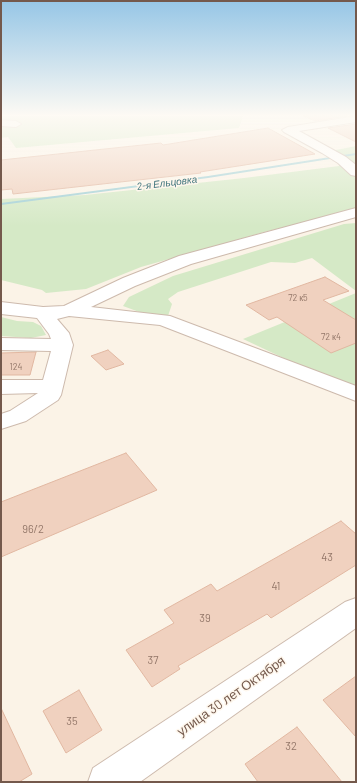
<!DOCTYPE html>
<html>
<head>
<meta charset="utf-8">
<style>
	body { margin:0 }
	#map { position:relative; width:357px; height:783px; overflow:hidden; background:#fbf3e7; font-family:Barlow,sans-serif }
	canvas { display:block }
	.frame { position:absolute; inset:0; border:2px solid #74594c; pointer-events:none }
</style>
</head>
<body>
<div id="map">
<canvas width="357" height="783"></canvas>
<div class="frame"></div>
</div>
<script>
const c = document.querySelector('canvas').getContext('2d');
c.lineJoin = 'round';
function fillPath(path, color) { c.fillStyle = color; c.fill(path, 'evenodd'); }
const shape = rows => new Path2D(rows.map(r => 'M' + r).join(''));
function strokePath(path, color, width, dash) { c.strokeStyle = color; c.lineWidth = width; c.lineCap = dash ? 'butt' : 'round'; c.setLineDash(dash || []); c.stroke(path); }
function drawText(font, color, halo, rows, align = 'center') {
  c.font = font + ' Barlow,sans-serif'; c.lineWidth = 3; c.setLineDash([]); c.textBaseline = 'middle'; c.strokeStyle = halo; c.fillStyle = color; for (const [text, x, y, turn = 0] of rows) {
    c.save(); c.translate(x, y); c.rotate((+turn || 0) * Math.PI / 180); c.textAlign = isNaN(turn) ? turn : align; if (halo) c.strokeText(text, 0, 0); c.fillText(text, 0, 0); c.restore();
  }
}
const green = shape([
	[1,116,243,116,239,128,16,148,8,137,1,138],
	[356,146,356,210,268,231,141,267,86,289,46,293,42,290,1,280,1,199,85,195,244,178,339,166,336,150],
	[356,223,356,291,312,258,295,263,271,262,178,292,168,299,172,304,168,316,150,316,123,306,129,297,173,276,344,224],
	[356,293,356,392,243,339],
	[1,317,17,321,33,322,41,326,46,335,31,338,1,336]
]);
const stream = shape([
	[356,153,356,155,208,178,1,205,1,203,208,176,356,153]
]);
const building = shape([
	[304,116,347,116,315,121,304,116],
	[356,124,356,142,328,128,356,124],
	[268,128,315,154,200,172,201,173,13,194,12,189,1,190,1,160,161,143,163,145,268,128],
	[325,277,349,291,323,300,356,320,356,343,331,353,277,317,269,320,246,305,325,277],
	[108,350,124,364,106,370,91,356,108,350],
	[36,352,30,375,1,375,1,353,36,352],
	[126,453,157,490,1,557,1,502,126,453],
	[341,521,356,534,356,565,271,618,267,614,178,666,180,669,152,687,126,650,174,623,164,610,211,584,217,591,341,521],
	[356,676,356,737,323,700,356,676],
	[79,690,102,730,66,753,43,711,79,690],
	[1,708,32,774,19,782,1,782,1,708],
	[297,727,342,782,258,782,245,764,297,727]
]);
const minor = shape([
	[356,116,356,122,299,131,346,157,356,165,356,176,351,175,338,163,322,153,284,132,282,130,288,127,356,116],
	[1,120,16,121,21,124,16,127,1,126,1,120],
	[356,208,356,217,191,264,135,286,91,307,170,316,356,386,356,401,160,325,69,316,57,319,69,333,73,345,61,395,58,400,26,421,1,429,1,414,10,411,38,393,1,394,1,380,43,380,51,351,1,350,1,338,51,339,49,334,37,318,1,314,1,302,43,307,64,306,123,278,179,256,356,208],
	[356,598,356,628,140,782,88,782,93,768,345,602,356,598]
]);
const numberNames = [
	["72 к5",298,298],
	["72 к4",331,337],
	["124",16,367]
];
const farWaternames = [
	["2-я Ельцовка",167,183,-7]
];
const nearNumbernames = [
	["96/2",33,529],
	["43",327,557],
	["41",276,586],
	["39",205,618],
	["37",153,660],
	["35",72,721],
	["32",291,746]
];
const nearStreetnames = [
	["улица 30 лет Октября",231,696,-35]
];
fillPath(green, '#d5e9c6');
fillPath(stream, '#a2d0d6');
fillPath(building, '#f0d1bf');
strokePath(building, '#e1b7a1', 1);
strokePath(minor, '#cdbaad', 2);
fillPath(minor, '#fff');
const sky = c.createLinearGradient(0, 0, 0, 226);
sky.addColorStop(0, '#96c6e6');
sky.addColorStop(0.51, '#fdfaf4');
sky.addColorStop(1, '#fdfaf400');
c.fillStyle = sky;
c.fillRect(0, 0, 357, 226);
drawText('9px', '#937769', null, numberNames);
drawText('italic 10px', '#43777f', '#fef7ed', farWaternames);
drawText('11px', '#937769', null, nearNumbernames);
drawText('13px', '#74594c', '#fef7ed', nearStreetnames);
</script>
</body>
</html>
